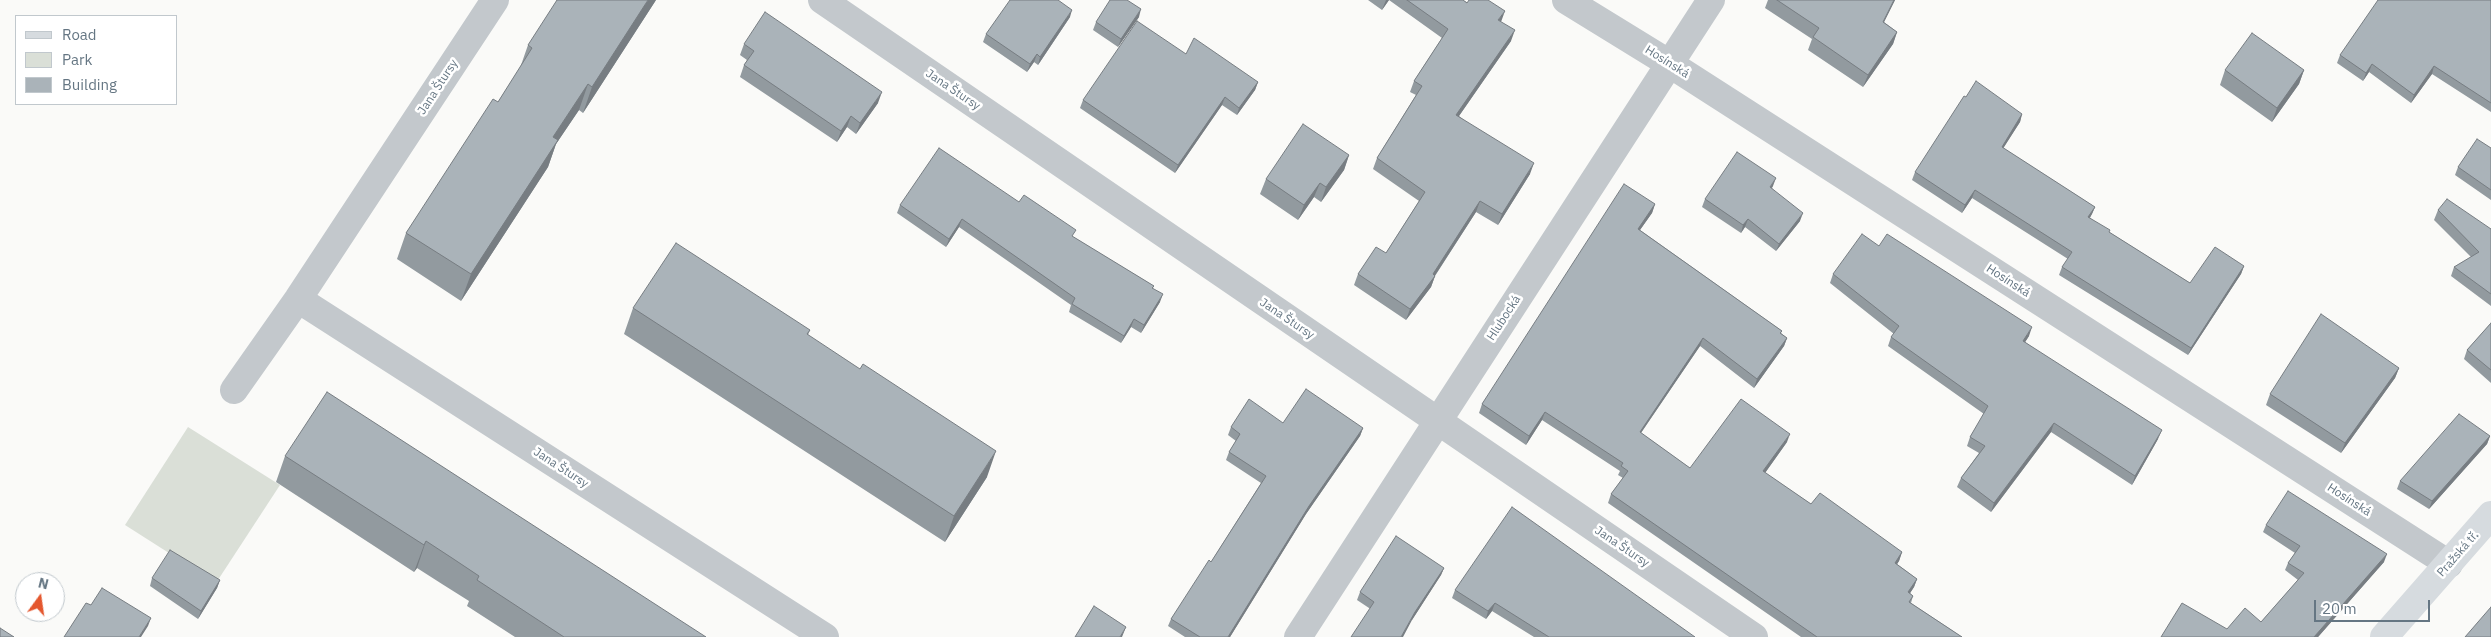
<!DOCTYPE html>
<html>
<head>
<meta charset="utf-8">
<style>
	body { margin:0 }
	#map { position:relative; width:2491px; height:637px; overflow:hidden; background:#fafaf8; font-family:"IBM Plex Sans",sans-serif }
	canvas { display:block }
	.legend { position:absolute; left:15px; top:15px; width:162px; height:90px; box-sizing:border-box; background:#fff; border:1px solid #c1c8cd; margin:0; padding:6px 9px; list-style:none; font-size:15px; color:#657683 }
	.legend li { display:flex; align-items:center; gap:10px; height:25px }
	.legend b { width:25px; border:1px solid #c1c8cd }
	.north { position:absolute; left:15px; top:572px; width:50px; height:50px; box-sizing:border-box; background:#fff; border:1px solid #c1c8cd; border-radius:50%; rotate:14deg; font-size:14px; font-weight:700; line-height:20px; text-align:center; color:#657683 }
	.north::after { content:''; display:block; margin:auto; width:18px; height:22px; background:#e4572e; clip-path:polygon(50% 0,100% 100%,50% 72%,0 100%) }
	.scale { position:absolute; left:2314px; top:600px; width:116px; height:22px; box-sizing:border-box; border:2px solid #657683; border-top:0; padding-left:6px; font-size:15px; line-height:18px; white-space:nowrap; color:#657683; -webkit-text-stroke:4px #fff; paint-order:stroke }
</style>
</head>
<body>
<div id="map">
<canvas width="2491" height="637"></canvas>
<ul class="legend">
<li><b style="height:6px;background:#d6dbdf"></b>Road</li>
<li><b style="height:14px;background:#dadfd7"></b>Park</li>
<li><b style="height:14px;background:#aab3b9"></b>Building</li>
</ul>
<div class="north">N</div>
<div class="scale">20 m</div>
</div>
<script>
const c = document.querySelector('canvas').getContext('2d');
c.lineJoin = 'round';
function fillPath(path, color) { c.fillStyle = color; c.fill(path, 'evenodd'); }
const shape = rows => new Path2D(rows.map(r => 'M' + r).join(''));
function strokePath(path, color, width, dash) { c.strokeStyle = color; c.lineWidth = width; c.lineCap = dash ? 'butt' : 'round'; c.setLineDash(dash || []); c.stroke(path); }
function drawText(font, color, halo, rows, align = 'center') {
  c.font = font + ' "IBM Plex Sans",sans-serif'; c.lineWidth = 5; c.setLineDash([]); c.textBaseline = 'middle'; c.strokeStyle = halo; c.fillStyle = color; for (const [text, x, y, turn = 0] of rows) {
    c.save(); c.translate(x, y); c.rotate((+turn || 0) * Math.PI / 180); c.textAlign = isNaN(turn) ? turn : align; if (halo) c.strokeText(text, 0, 0); c.fillText(text, 0, 0); c.restore();
  }
}
const green = shape([
	[188,427,280,485,216,583,125,525]
]);
const minor = shape([
	[822,0,1754,637],
	[1566,0,1670,64,2449,564],
	[298,299,825,637],
	[234,390,298,299,495,0],
	[1298,637,1711,0]
]);
const secondary = shape([
	[2384,637,2491,515]
]);
const wall = shape([
	[656,0,583,113,579,110,556,144,548,167,461,301,397,259,406,233,498,102,520,68,528,45],
	[1368,0,1463,0,1500,22,1511,41,1459,116,1530,174,1498,225,1476,212,1435,276,1431,287,1406,320,1354,285,1358,274,1386,253,1419,201,1373,169,1377,158,1416,95,1410,92,1414,81,1442,38,1389,0,1382,10],
	[1768,0,1895,0,1884,22,1897,32,1893,44,1863,87,1808,50,1812,39,1765,8],
	[2491,0,2491,112,2432,74,2411,103,2369,72,2363,81,2337,63,2340,55],
	[1070,17,1038,65,1034,62,1027,72,983,42,986,34],
	[1139,17,1118,47,1093,30,1096,22],
	[744,44,878,103,856,134,847,127,837,142,740,77,744,65,747,60,740,55],
	[1186,54,1258,82,1255,90,1237,115,1222,105,1175,173,1080,108,1083,100],
	[2225,70,2304,70,2299,84,2272,122,2220,85],
	[2022,114,2020,122,2003,148,2095,207,2090,218,2109,232,2190,283,2244,266,2241,274,2188,355,2059,275,2062,267,2068,259,1972,198,1962,213,1912,180,1915,172],
	[2491,148,2491,200,2455,175,2458,167],
	[1349,155,1344,170,1321,202,1314,197,1298,220,1260,194,1266,179],
	[1773,186,1772,188,1800,221,1776,251,1745,227,1741,233,1702,207,1705,199],
	[1019,202,1073,237,1154,286,1153,288,1160,302,1141,333,1131,327,1121,343,1069,312,1071,305,959,227,946,247,897,213,900,205],
	[1655,204,1652,213,1640,230,1782,331,1781,333,1787,338,1784,346,1754,388,1700,346,1641,433,1690,468,1787,442,1765,473,1811,504,1902,552,1899,561,1897,564,1917,579,1914,587,1910,593,1913,596,1911,603,1962,637,1801,637,1608,503,1611,494,1623,478,1618,475,1620,471,1542,420,1526,445,1479,413,1482,404],
	[2438,210,2491,229,2491,306,2451,276,2454,267,2471,257,2434,220],
	[1879,246,2029,336,2025,342,2158,439,2132,485,2051,432,1991,512,1957,487,1961,478,1979,453,1967,446,1970,437,1984,414,1888,346,1891,337,1894,334,1830,283,1833,274],
	[633,308,810,330,808,335,987,477,945,542,624,334],
	[2491,323,2491,383,2464,359,2467,350],
	[2399,368,2395,378,2341,453,2266,405,2270,394],
	[1283,423,1363,428,1360,436,1306,514,1230,637,1185,637,1168,626,1171,619,1211,562,1261,483,1226,460,1229,452,1236,441,1228,435,1231,427],
	[2490,436,2487,444,2429,509,2397,489,2400,481],
	[285,456,706,637,515,637,467,606,469,601,442,584,417,568,414,572,276,482],
	[2266,525,2384,562,2318,637,2227,629,2261,622,2298,580,2285,570,2288,563,2295,553,2263,532],
	[1444,568,1441,575,1412,620,1369,608,1357,600,1360,592],
	[152,578,220,580,217,588,198,619,150,586],
	[1455,590,1695,637,1534,637,1492,611,1486,619,1452,598]
]);
const shadedWall = shape([
	[648,0,656,0,583,113,592,87],
	[1386,0,1389,0,1382,10],
	[1894,0,1895,0,1878,34,1883,22],
	[1141,9,1139,17,1118,47,1121,39],
	[1072,10,1070,17,1038,65,1040,57],
	[1505,11,1501,22,1498,20],
	[1515,30,1511,41,1452,126,1456,115],
	[1897,32,1893,44,1863,87,1868,75],
	[1037,54,1034,62,1027,72,1030,64],
	[2372,64,2369,72,2363,81,2366,73],
	[2434,66,2432,74,2411,103,2414,95],
	[2304,70,2299,84,2272,122,2277,108],
	[1258,82,1255,90,1237,115,1239,108],
	[588,84,579,110,556,144,548,167,461,301,471,274,553,137],
	[882,92,878,103,856,134,860,123],
	[1225,97,1222,105,1175,173,1178,165],
	[2022,114,2020,122,1999,155,2002,147],
	[851,116,847,127,837,142,841,131],
	[1349,155,1344,170,1321,202,1326,187],
	[1534,163,1530,174,1498,225,1502,214],
	[1776,178,1773,186,1767,194,1770,187],
	[1320,183,1314,197,1298,220,1304,205],
	[1975,190,1972,198,1962,213,1965,205],
	[1480,201,1476,212,1432,280,1435,276,1431,287,1406,320,1410,309],
	[1655,204,1652,213,1635,237,1638,229],
	[2095,207,2092,214,2085,225,2088,217],
	[1803,213,1800,221,1776,251,1779,244],
	[962,219,959,227,946,247,949,239],
	[1748,219,1745,227,1741,233,1743,225],
	[2244,266,2241,274,2188,355,2191,348],
	[1163,294,1160,302,1141,333,1144,325],
	[1134,319,1131,327,1121,343,1124,336],
	[2032,327,2029,336,2020,350,2023,341],
	[1703,338,1700,346,1636,440,1640,432],
	[1787,338,1784,346,1754,388,1757,379],
	[2399,368,2395,378,2341,453,2345,443],
	[1545,412,1542,420,1526,445,1529,436],
	[2054,423,2051,432,1991,512,1994,503],
	[1363,428,1360,436,1306,514,1230,637,1228,637,1309,506],
	[2162,430,2158,439,2132,485,2135,476],
	[1790,434,1787,442,1760,480,1763,471],
	[2490,436,2487,444,2429,509,2432,501],
	[996,451,987,477,945,542,954,516],
	[426,541,417,568,414,572,424,545],
	[1902,552,1899,561,1892,572,1895,563],
	[2387,554,2384,562,2318,637,2314,637],
	[1444,568,1441,575,1412,620,1403,637,1401,637,1415,612],
	[1917,579,1914,587,1905,601,1908,592],
	[220,580,217,588,198,619,201,611],
	[1495,603,1492,611,1486,619,1488,611],
	[151,618,148,626,141,637,139,637],
	[1126,627,1122,637,1120,637]
]);
const building = shape([
	[557,0,648,0,592,87,588,84,553,137,558,140,471,274,406,233,493,99,498,102,532,48,528,45,557,0],
	[1010,0,1058,0,1072,10,1040,57,1037,54,1030,64,986,34,1010,0],
	[1110,0,1127,0,1141,9,1121,39,1096,22,1110,0],
	[1407,0,1463,0,1467,3,1469,0,1488,0,1505,11,1498,20,1515,30,1456,115,1534,163,1502,214,1480,201,1433,274,1435,276,1410,309,1358,274,1376,247,1386,253,1425,192,1377,158,1422,86,1414,81,1448,29,1407,0],
	[1777,0,1894,0,1883,22,1897,32,1868,75,1813,37,1819,28,1777,0],
	[2378,0,2491,0,2491,103,2434,66,2414,95,2372,64,2366,73,2340,55,2378,0],
	[765,12,882,92,860,123,851,116,841,131,744,65,754,51,744,44,765,12],
	[1137,21,1186,54,1194,38,1258,82,1239,108,1225,97,1178,165,1083,100,1137,21],
	[2252,33,2304,70,2277,108,2225,70,2252,33],
	[1976,81,2022,114,2002,147,2095,207,2088,217,2110,230,2109,232,2190,283,2215,247,2244,266,2191,348,2062,267,2072,252,1975,190,1965,205,1915,172,1964,96,1966,97,1976,81],
	[1303,124,1349,155,1326,187,1320,183,1304,205,1266,179,1303,124],
	[2477,139,2491,148,2491,190,2458,167,2477,139],
	[939,148,1019,202,1024,195,1076,230,1072,236,1154,286,1152,288,1163,294,1144,325,1134,319,1124,336,1072,304,1075,298,962,219,949,239,900,205,939,148],
	[1737,152,1776,178,1770,187,1803,213,1779,244,1748,219,1743,225,1705,199,1737,152],
	[1624,184,1655,204,1638,229,1782,331,1780,333,1787,338,1757,379,1703,338,1640,432,1690,468,1741,399,1790,434,1763,471,1811,504,1820,493,1902,552,1895,563,1917,579,1908,592,1913,596,1909,602,1962,637,1817,637,1611,494,1628,471,1621,466,1623,463,1545,412,1529,436,1482,404,1624,184],
	[2447,199,2491,229,2491,294,2454,267,2479,252,2438,210,2447,199],
	[1862,234,1879,246,1887,234,2032,327,2023,341,2162,430,2135,476,2054,423,1994,503,1961,478,1985,446,1970,437,1988,406,1891,337,1899,326,1833,274,1862,234],
	[676,243,810,330,807,334,860,369,863,364,996,451,954,516,633,308,676,243],
	[2321,314,2399,368,2345,443,2270,394,2321,314],
	[2491,323,2491,370,2467,350,2491,323],
	[1306,389,1363,428,1309,506,1228,637,1200,637,1171,619,1209,560,1211,562,1266,476,1229,452,1240,434,1231,427,1249,399,1283,423,1306,389],
	[327,392,706,637,564,637,477,580,479,576,452,558,426,541,424,545,285,456,327,392],
	[2459,414,2490,436,2432,501,2400,481,2459,414],
	[2288,491,2387,554,2314,637,2161,637,2182,603,2227,629,2245,608,2261,622,2304,573,2288,563,2300,546,2266,525,2288,491],
	[1512,507,1695,637,1549,637,1495,603,1488,611,1455,590,1512,507],
	[1396,536,1444,568,1415,612,1401,637,1351,637,1374,602,1360,592,1396,536],
	[170,550,220,580,201,611,152,578,170,550],
	[102,588,151,618,139,637,64,637,86,603,91,605,102,588],
	[1094,606,1126,627,1120,637,1075,637,1094,606],
	[2491,607,2491,637,2465,637,2491,607],
	[0,628,14,637,0,637,0,628]
]);
const streetNames = [
	["Hosínská",1667,62,32],
	["Jana Štursy",438,87,-57],
	["Jana Štursy",953,90,34],
	["Hosínská",2008,281,33],
	["Hlubocká",1504,318,-57],
	["Jana Štursy",1287,319,34],
	["Jana Štursy",561,468,33],
	["Hosínská",2349,500,33],
	["Jana Štursy",1622,547,34],
	["Pražská tř.",2458,554,-49]
];
fillPath(green, '#dadfd7');
strokePath(minor, '#c3c8cc', 28);
strokePath(secondary, '#d6dbdf', 28);
fillPath(wall, '#929a9f');
fillPath(shadedWall, '#777d82');
fillPath(building, '#aab3b9');
strokePath(building, '#777d82', 1);
drawText('12px', '#657683', '#fff', streetNames);
</script>
</body>
</html>
